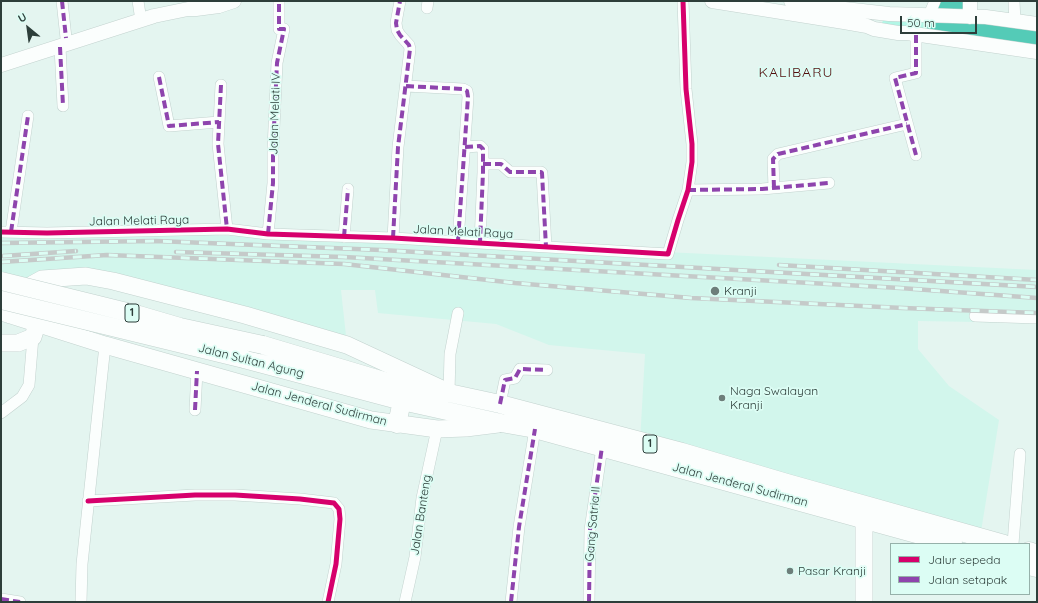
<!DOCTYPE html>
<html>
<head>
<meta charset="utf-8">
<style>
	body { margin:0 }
	#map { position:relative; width:1038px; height:603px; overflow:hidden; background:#e4f5f0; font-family:Quicksand,sans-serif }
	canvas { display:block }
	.frame { position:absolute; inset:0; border:2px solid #2d3e3a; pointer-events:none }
	.legend { position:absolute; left:890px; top:543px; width:140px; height:52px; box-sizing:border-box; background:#dcfdf4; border:1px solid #96b1aa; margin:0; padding:5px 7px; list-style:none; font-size:12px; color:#2d3e3a }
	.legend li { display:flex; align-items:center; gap:8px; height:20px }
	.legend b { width:20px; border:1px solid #96b1aa }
	.north { position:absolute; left:8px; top:8px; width:40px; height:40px; -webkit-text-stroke:3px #dcfdf4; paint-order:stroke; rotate:331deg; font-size:11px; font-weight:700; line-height:16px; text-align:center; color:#2d3e3a }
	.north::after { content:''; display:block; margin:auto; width:14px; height:18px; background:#2d3e3a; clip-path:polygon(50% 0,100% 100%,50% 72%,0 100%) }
	.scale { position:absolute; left:900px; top:16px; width:77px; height:18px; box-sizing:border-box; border:2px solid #2d3e3a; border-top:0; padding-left:5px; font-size:12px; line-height:14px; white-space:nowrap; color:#2d3e3a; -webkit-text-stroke:3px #dcfdf4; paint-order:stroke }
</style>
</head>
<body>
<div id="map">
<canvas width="1038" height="603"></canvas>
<div class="frame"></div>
<ul class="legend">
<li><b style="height:5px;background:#d6006c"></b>Jalur sepeda</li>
<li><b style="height:5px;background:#8e44ad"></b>Jalan setapak</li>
</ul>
<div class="north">U</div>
<div class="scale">50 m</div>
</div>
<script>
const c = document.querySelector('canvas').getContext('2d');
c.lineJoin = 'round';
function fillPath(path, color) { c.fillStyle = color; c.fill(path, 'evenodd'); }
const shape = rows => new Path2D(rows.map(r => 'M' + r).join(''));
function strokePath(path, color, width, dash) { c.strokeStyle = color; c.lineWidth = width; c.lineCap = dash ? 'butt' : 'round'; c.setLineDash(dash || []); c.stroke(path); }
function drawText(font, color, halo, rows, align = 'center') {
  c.font = font + ' Quicksand,sans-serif'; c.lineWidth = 3.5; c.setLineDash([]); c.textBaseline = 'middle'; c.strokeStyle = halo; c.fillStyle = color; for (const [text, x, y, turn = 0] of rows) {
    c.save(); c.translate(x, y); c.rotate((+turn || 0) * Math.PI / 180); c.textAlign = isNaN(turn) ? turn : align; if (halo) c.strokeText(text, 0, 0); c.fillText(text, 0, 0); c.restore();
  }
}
const built = shape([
	[135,233,480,243,1037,270,1037,323,918,321,918,349,949,386,999,420,979,544,640,442,645,354,549,345,496,324,378,313,375,290,341,290,347,345,292,328,57,277,1,312,1,236]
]);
const green = shape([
	[929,15,926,36,883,30,882,23,884,18]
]);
const water = shape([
	[935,1,970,1,970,17,1037,24,1037,52,926,36,929,15]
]);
const minor = shape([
	[62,1,66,38],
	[138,1,140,14],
	[1014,1,1015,22],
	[427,8,428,1],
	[929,15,935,1],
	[916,35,916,73,895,78,916,155],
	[60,47,63,106],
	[159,77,169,126,219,122],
	[221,85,218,144,227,229],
	[406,86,463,89,467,91,468,97,458,241],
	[465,147,480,146,483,149,483,172,480,242],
	[483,164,501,164,510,172,541,172,542,173,546,247],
	[774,188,773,159,778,154,907,124],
	[688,190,762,189,829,183],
	[1,232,47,233,227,229,268,234,393,238,668,254,678,220,688,190,692,162,692,144,686,89,683,1],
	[11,232,28,116],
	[268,234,273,183,273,149,277,63,284,29,279,29,279,1],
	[344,237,348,189],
	[393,238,398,147,410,49,409,45,400,35,397,30,396,23,400,1],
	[975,316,1037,318],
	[449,393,450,354,458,313],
	[500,404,505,380,515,378,520,369,547,370],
	[195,410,197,371],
	[1,413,22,397,29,385,33,337],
	[88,501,195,495,235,495,300,499,334,503,339,509,340,519,336,564,328,602],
	[1013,544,1020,454],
	[1,599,20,602],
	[81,602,82,564,105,345],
	[405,602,415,557,422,498,437,429],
	[511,602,519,527,535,429],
	[589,602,590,530,602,447]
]);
const tertiary = shape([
	[712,1,844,22,867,26,874,29,898,33,907,33,1037,52],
	[791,1,827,7,889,14,986,17,1037,24],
	[970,17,970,1],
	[1,65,154,16,188,9,196,9,219,6,234,1]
]);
const primary = shape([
	[1,312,105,345,371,420,437,429,466,428,498,424],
	[10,315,33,284,42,279,86,276,113,281,245,315,347,345,446,391],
	[1,343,18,343,33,337,37,324,36,307,40,294,44,287,52,281],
	[864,602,864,519,867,507]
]);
const trunk = shape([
	[263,345,414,390,449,393,500,404,682,452,787,483,1004,544],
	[244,359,402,401,501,423,535,429,953,544],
	[397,424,402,401],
	[1029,551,1037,554],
	[1029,566,1037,568]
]);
const rail = shape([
	[1,243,156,241,381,250,1037,287],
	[176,252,344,257,900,288,1037,298],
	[3,256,76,251],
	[1,262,107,255,344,264,515,283,691,298,903,308,1037,313],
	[779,265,1037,280]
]);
const trunkBridge = shape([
	[1,281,139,315,180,327,263,345],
	[1,300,244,359]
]);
const quiet = shape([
	[62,1,66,38],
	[916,35,916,73,895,78,916,155],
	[60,47,63,106],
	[159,77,169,126,219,122],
	[221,85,218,144,227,229],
	[406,86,463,89,467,91,468,97,458,241],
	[465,147,480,146,483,149,483,172,480,242],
	[483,164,501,164,510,172,541,172,542,173,546,247],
	[774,188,773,159,778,154,907,124],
	[688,190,762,189,829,183],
	[11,232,28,116],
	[268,234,273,183,273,149,277,63,284,29,279,29,279,1],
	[344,237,348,189],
	[393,238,398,147,410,49,409,45,400,35,397,30,396,23,400,1],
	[500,404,505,380,515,378,520,369,547,370],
	[195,410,197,371],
	[1,599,20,602],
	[511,602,519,527,535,429],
	[589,602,590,530,602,447]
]);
const cycleway = shape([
	[1,232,47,233,227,229,268,234,393,238,668,254,678,220,688,190,692,162,692,144,686,89,683,1],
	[88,501,195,495,235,495,300,499,334,503,339,509,340,519,336,564,328,602]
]);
const markers = [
	[715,291,5,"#6d7e7a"],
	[722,398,4,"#6d7e7a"],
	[790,571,4,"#6d7e7a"]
];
const shields = [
	[132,313,14],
	[650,444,14]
];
const shieldNames = [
	["1",132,313],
	["1",650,444]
];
const streetNames = [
	["Jalan Melati IV",275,114,-88],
	["Jalan Melati Raya",139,221,-1],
	["Jalan Melati Raya",463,232,3],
	["Jalan Sultan Agung",251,361,14],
	["Jalan Jenderal Sudirman",319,404,15],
	["Jalan Jenderal Sudirman",740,485,15],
	["Jalan Banteng",421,515,-81],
	["Gang Satria II",593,524,-85]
];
const poiNames = [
	["Kranji",724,291],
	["Naga Swalayan",730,391],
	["Kranji",730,405],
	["Pasar Kranji",798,571]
];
const quarterNames = [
	["KALIBARU",796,73]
];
fillPath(built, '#d2f6ec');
fillPath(green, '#b2f6e6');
fillPath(water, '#54cbb7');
strokePath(minor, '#c2d2ce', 12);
strokePath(tertiary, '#c2d2ce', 15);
strokePath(primary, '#c2d2ce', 18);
strokePath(trunk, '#c2d2ce', 19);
strokePath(minor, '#fbfefd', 11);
strokePath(tertiary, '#fbfefd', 14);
strokePath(primary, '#fbfefd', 17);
strokePath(trunk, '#fbfefd', 18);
strokePath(rail, '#c5cac9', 4.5);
strokePath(rail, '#dcfdf4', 3, [9]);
strokePath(trunkBridge, '#c2d2ce', 19, []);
strokePath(trunkBridge, '#fbfefd', 18);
strokePath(quiet, '#8e44ad', 4, [8, 4]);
strokePath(cycleway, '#d6006c', 5);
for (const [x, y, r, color] of markers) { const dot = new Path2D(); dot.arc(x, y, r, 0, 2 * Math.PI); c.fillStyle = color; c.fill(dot); strokePath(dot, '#dcfdf4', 1.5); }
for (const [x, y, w] of shields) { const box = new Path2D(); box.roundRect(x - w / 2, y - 9, w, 18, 3); c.fillStyle = '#dcfdf4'; c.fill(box); strokePath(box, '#2d3e3a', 1); }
drawText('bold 11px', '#2d3e3a', null, shieldNames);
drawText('12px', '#2d3e3a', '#dcfdf4', streetNames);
drawText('12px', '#2d3e3a', '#dcfdf4', poiNames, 'left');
c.letterSpacing = '1px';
drawText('14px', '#530e0d', '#dcfdf4', quarterNames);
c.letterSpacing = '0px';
</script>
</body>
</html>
